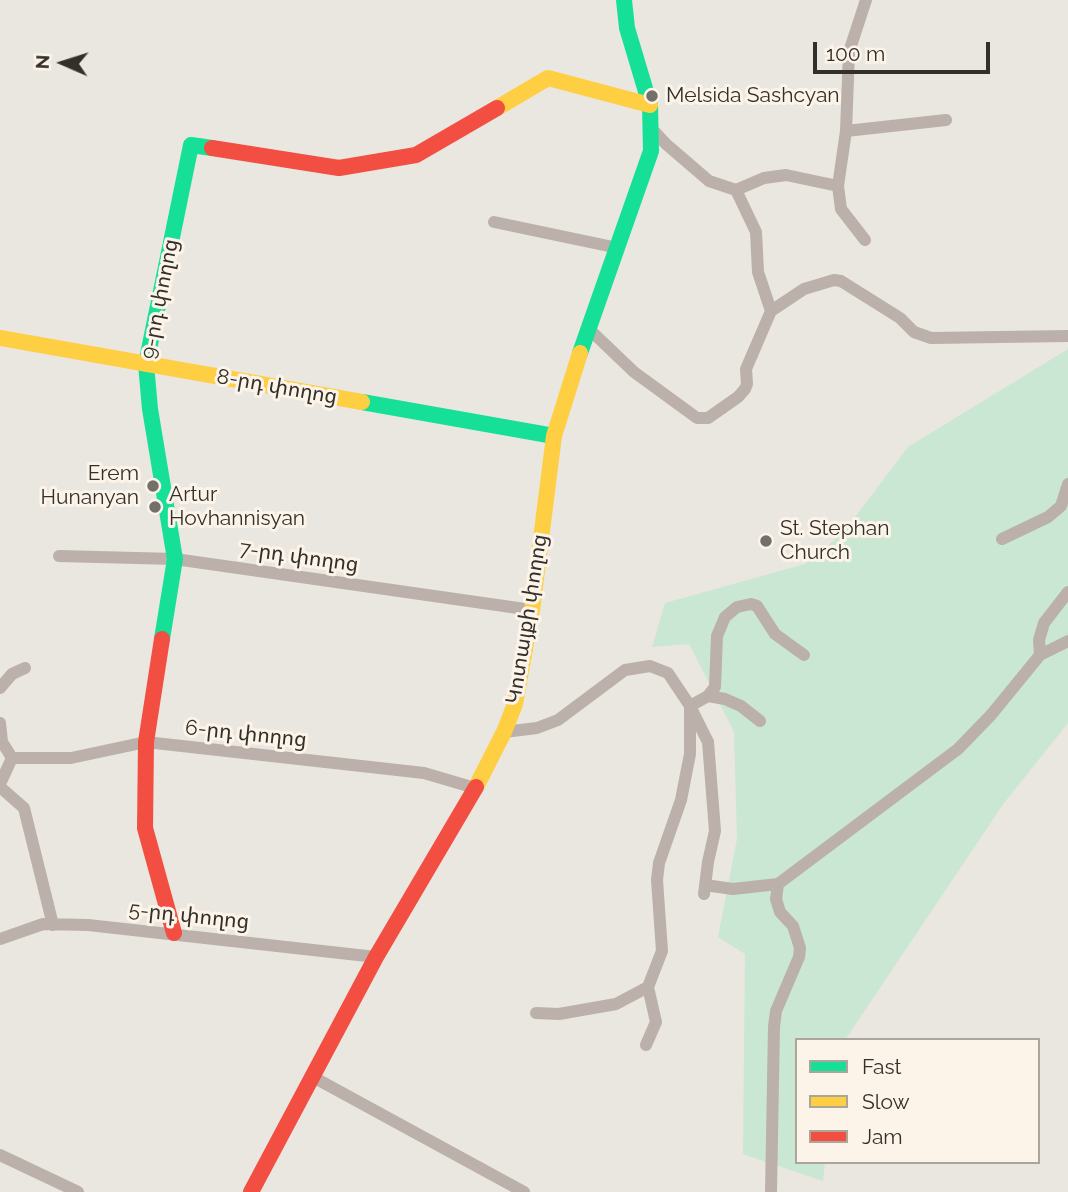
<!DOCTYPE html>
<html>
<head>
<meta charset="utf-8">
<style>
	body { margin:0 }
	#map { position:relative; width:1068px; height:1192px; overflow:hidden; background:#eae6e0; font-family:Raleway,sans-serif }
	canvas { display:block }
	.legend { position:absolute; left:795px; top:1038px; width:245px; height:126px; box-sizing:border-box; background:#fcf4e8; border:2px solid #aca59c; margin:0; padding:9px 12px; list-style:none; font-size:21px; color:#332f2b }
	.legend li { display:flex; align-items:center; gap:14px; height:35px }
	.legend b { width:35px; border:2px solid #aca59c }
	.north { position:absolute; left:28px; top:28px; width:70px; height:70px; -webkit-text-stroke:5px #fcf4e8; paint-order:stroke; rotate:273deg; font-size:19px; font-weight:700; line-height:28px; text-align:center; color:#332f2b }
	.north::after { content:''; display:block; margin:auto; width:24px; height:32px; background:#332f2b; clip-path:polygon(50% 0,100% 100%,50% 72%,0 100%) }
	.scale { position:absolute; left:813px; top:42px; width:177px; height:32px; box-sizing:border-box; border:4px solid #332f2b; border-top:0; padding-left:9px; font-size:21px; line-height:24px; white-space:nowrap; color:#332f2b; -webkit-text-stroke:5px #fcf4e8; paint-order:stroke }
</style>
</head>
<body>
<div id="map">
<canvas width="1068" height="1192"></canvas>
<ul class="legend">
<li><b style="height:9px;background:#16e098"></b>Fast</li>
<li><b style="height:9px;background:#ffcf43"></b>Slow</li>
<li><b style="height:9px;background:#f24e42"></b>Jam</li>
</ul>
<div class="north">N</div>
<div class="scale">100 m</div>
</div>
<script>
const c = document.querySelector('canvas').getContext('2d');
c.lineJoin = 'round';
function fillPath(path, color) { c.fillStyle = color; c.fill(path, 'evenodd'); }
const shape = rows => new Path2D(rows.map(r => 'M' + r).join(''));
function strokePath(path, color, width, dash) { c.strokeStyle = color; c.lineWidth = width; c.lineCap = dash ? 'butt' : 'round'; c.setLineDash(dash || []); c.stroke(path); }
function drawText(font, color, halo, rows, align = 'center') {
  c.font = font + ' Raleway,"Noto Sans Armenian",sans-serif'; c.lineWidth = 6; c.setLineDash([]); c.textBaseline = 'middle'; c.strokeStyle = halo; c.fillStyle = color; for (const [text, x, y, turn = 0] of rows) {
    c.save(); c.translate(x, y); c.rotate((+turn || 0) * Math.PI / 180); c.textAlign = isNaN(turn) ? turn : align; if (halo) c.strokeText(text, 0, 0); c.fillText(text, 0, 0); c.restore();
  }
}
const green = shape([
	[1068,349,1068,723,1004,803,845,1040,797,1040,797,1162,825,1162,823,1181,743,1154,745,954,718,937,737,839,734,732,689,644,652,647,665,603,805,564,843,533,908,447]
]);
const street = shape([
	[652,129,666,144,709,181,736,190,756,232,758,272,771,311],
	[846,131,946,120],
	[736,190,764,178,786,175,838,186],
	[494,222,618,248],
	[865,240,841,209,838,186,846,131,849,52,866,0],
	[589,329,634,372,697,418,708,418,738,397,745,389,747,384,746,369,771,311,804,289,834,280,841,281,900,318,914,332,931,338,1068,336],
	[1002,539,1048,517,1061,506,1068,484],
	[59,556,175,559,532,610],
	[1040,655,1039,640,1044,623,1068,592],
	[0,688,12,674,25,668],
	[708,696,725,699,741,706,760,721],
	[0,723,2,742,12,758,0,784],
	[504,732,537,728,558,720,625,670,650,666,668,673,690,706,690,754,681,800,659,863,657,880,662,951,648,987,616,1004,559,1014,536,1013],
	[12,758,71,758,146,742,424,773,475,788],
	[0,787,24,808,53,925],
	[778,884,958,749,991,715,1040,655,1068,641],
	[705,885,733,889,778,884,776,899,780,912,793,926,800,948,799,957,776,1011,774,1027,771,1192],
	[704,894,708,862,715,831,708,742,690,706,708,696,715,687,717,636,725,617,737,607,751,604,757,606,775,634,804,655],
	[0,939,43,924,88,925,376,957],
	[646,1045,656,1022,648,987],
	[313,1077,524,1192],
	[0,1155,78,1192]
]);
const fast = shape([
	[580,353,651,151,650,105,627,28,624,0],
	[362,402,554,436],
	[162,639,175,559,150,409,146,364,191,145,212,148]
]);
const slow = shape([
	[497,108,548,78,650,105],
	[0,338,362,402],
	[476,787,504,732,515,704,532,610,554,436,580,353]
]);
const jam = shape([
	[212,148,339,168,416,155,497,108],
	[162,639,146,742,145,828,174,933],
	[251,1192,376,957,476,787]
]);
const markers = [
	[652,96,7,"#736f6a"],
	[153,486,7,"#736f6a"],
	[155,507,7,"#736f6a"],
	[766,541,7,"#736f6a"]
];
const poiNames = [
	["Melsida Sashcyan",666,96],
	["Erem",139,474,"right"],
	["Hunanyan",139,498,"right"],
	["Artur",169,495],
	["Hovhannisyan",169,519],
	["St. Stephan",780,529],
	["Church",780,553]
];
const streetNames = [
	["9-րդ փողոց",160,299,-79],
	["8-րդ փողոց",277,387,10],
	["7-րդ փողոց",299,557,8],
	["Կոտայքի փողոց",527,619,-81],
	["6-րդ փողոց",246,734,6],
	["5-րդ փողոց",189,916,6]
];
fillPath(green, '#cae7d3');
strokePath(street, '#bbb0aa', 12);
strokePath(fast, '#16e098', 16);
strokePath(slow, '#ffcf43', 16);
strokePath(jam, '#f24e42', 16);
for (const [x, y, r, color] of markers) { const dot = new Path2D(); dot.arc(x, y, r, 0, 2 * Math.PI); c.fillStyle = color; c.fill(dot); strokePath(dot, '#fcf4e8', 2.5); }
drawText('21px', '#332f2b', '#fcf4e8', poiNames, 'left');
drawText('21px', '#332f2b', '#fcf4e8', streetNames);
</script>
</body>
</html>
